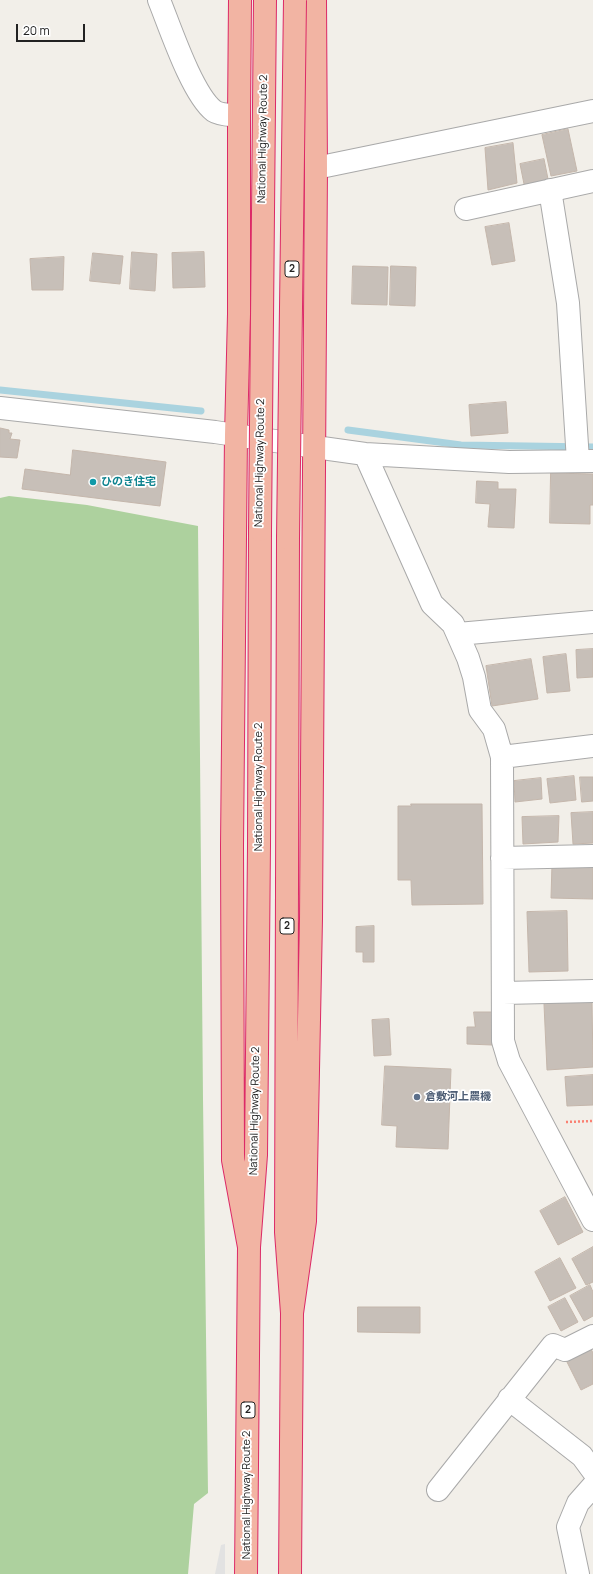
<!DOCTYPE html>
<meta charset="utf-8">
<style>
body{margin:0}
#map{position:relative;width:593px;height:1574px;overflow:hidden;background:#f2efe9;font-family:Manrope,sans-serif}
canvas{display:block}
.scale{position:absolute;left:16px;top:24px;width:69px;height:18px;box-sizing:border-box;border:2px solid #222;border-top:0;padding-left:5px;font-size:12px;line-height:14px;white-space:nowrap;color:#222;-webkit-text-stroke:3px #fff;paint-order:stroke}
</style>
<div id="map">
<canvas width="593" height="1574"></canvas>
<div class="scale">20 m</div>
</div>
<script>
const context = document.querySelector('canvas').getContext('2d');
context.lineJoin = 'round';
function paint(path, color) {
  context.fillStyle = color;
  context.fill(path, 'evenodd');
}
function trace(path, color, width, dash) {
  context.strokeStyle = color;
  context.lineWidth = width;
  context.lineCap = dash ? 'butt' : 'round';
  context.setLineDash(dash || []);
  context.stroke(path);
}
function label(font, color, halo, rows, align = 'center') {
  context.font = font + ' Manrope,"Noto Sans JP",sans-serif';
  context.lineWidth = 3.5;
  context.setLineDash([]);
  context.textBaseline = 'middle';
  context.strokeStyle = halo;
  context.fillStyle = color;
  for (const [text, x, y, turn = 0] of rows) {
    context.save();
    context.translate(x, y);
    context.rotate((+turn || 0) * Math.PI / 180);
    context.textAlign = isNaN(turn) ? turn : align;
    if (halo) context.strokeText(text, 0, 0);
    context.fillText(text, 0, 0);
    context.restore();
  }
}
const forest = new Path2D(`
 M9,496L87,505L198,526L203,1099L208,1493L194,1504L188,1574H0V498Z`);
const parking = new Path2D(`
 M225,1544V1574H215L221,1545Z`);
const stream = new Path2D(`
 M0,390L201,411
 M348,430L461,445L593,447`);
const building = new Path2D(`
 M568,129L577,171L551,176L542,135Z
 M513,143L517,183L488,190L485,148Z
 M544,159L549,184L525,189L520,164Z
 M509,223L515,261L492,265L485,227Z
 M132,252L157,254L155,291L130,289Z
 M204,252L205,287L173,288L172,253Z
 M93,253L123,256L120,284L90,281Z
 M64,257L63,290H32L30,259Z
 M353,266L388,267L387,305L352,304Z
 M391,266L416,267L415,306L390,305Z
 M506,402L508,433L471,436L469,405Z
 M0,428L9,430V433H12L10,439L20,440L17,458L0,457Z
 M73,450L166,462L160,506L22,489L25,469L70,475Z
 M551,473L593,474V505H590V524L550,523Z
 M477,481L498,482V489H516L514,528L488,527L490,504L476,503Z
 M593,649V677L577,678L576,650Z
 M566,654L570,691L547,693L543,657Z
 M531,659L538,699L492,706L486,666Z
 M574,776L576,800L550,803L547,779Z
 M580,777H593V801L582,802Z
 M541,778L542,799L515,802L514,781Z
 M411,804H482L483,904L412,905L411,880H398V806H411Z
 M593,812V843L573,844L571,813Z
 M559,816L558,842L523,844L522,817Z
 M593,863V899L551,898L552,864Z
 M567,911L568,971L529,972L527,912Z
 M374,926V962H363V952H356V927Z
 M592,1001L593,1067L547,1070L544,1004Z
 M474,1012H492V1045L467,1044V1027H475Z
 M389,1019L391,1055L374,1056L372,1020Z
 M385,1066L451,1069L448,1149L396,1147L397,1126L382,1125Z
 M593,1075V1105L567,1106L565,1077Z
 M565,1197L583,1232L558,1245L540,1211Z
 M593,1247V1282L586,1285L572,1259Z
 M560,1258L576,1288L550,1301L535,1272Z
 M590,1285L593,1292V1316L584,1321L570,1296Z
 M565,1298L578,1322L561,1331L548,1307Z
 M358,1307H420V1333L358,1332Z
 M590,1347L593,1353V1384L581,1390L566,1360Z`);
const path = new Path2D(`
 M566,1122L593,1121`);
const minor = new Path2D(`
 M159,0C170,27 192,94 214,111C220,115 232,115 239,116
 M316,168L593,111
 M550,190L568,303L578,461
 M466,209L593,181
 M315,447L365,454L509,462L593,461
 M365,454L432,604L453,624L468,658L474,677L480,710L494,729L502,757L503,1041L509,1061L593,1220
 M458,634L593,622
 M502,757L593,746
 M502,858L593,856
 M503,993L593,991
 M509,1399L582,1456L593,1471
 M438,1490L553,1345L565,1350L593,1336
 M578,1574L568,1527L578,1503L593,1486`);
const tertiary = new Path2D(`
 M0,408L215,432L315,447`);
const trunk = new Path2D(`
 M240,0L239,116V314L236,435L232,845L233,1160L249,1247
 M288,538L286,1232L292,1313L290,1574
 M292,1313L305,1221L311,919L316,168L315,0
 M246,1574L249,1247L256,1155L259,846L260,530`);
const trunkBridge = new Path2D(`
 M260,530L265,0
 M288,538L295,0`);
const markers = [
 [93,482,4,"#0f9aa8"],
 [417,1097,4,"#5c6f8a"]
];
const shields = [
 [292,269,14],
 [287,926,14],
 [248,1410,14]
];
const shieldNames = [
 ["2",292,269],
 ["2",287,926],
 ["2",248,1410]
];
const streetNames = [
 ["National Highway Route 2",263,139,-89],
 ["National Highway Route 2",260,463,-89],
 ["National Highway Route 2",259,787,-90],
 ["National Highway Route 2",255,1111,-89],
 ["National Highway Route 2",247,1495,-90]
];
const cultureNames = [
 ["ひのき住宅",101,482]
];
const serviceNames = [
 ["倉敷河上農機",425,1097]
];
paint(forest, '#add19e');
paint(parking, '#e2e2e2');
trace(stream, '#aad3df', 7);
paint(building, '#c7bfb8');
trace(building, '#c4b6ab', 1);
trace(minor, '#a9a9a9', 24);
trace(tertiary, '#a9a9a9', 24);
trace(trunk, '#dc2a67', 24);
trace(path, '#fa8072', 2.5, [2, 2]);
trace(minor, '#fff', 22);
trace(tertiary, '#fff', 22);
trace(trunk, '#f2b4a3', 22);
trace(trunkBridge, '#dc2a67', 24, []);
trace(trunkBridge, '#f2b4a3', 22);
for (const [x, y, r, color] of markers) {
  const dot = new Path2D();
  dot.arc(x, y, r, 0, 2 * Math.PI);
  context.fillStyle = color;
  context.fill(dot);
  trace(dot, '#fff', 1.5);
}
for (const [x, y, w] of shields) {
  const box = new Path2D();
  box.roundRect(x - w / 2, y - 8, w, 16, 3);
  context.fillStyle = '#fff';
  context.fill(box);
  trace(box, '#222', 1);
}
label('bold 10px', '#222', null, shieldNames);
label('11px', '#222', '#fff', streetNames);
label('bold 11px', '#0d838f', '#fff', cultureNames, 'left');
label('bold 11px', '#4e5e75', '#fff', serviceNames, 'left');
</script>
